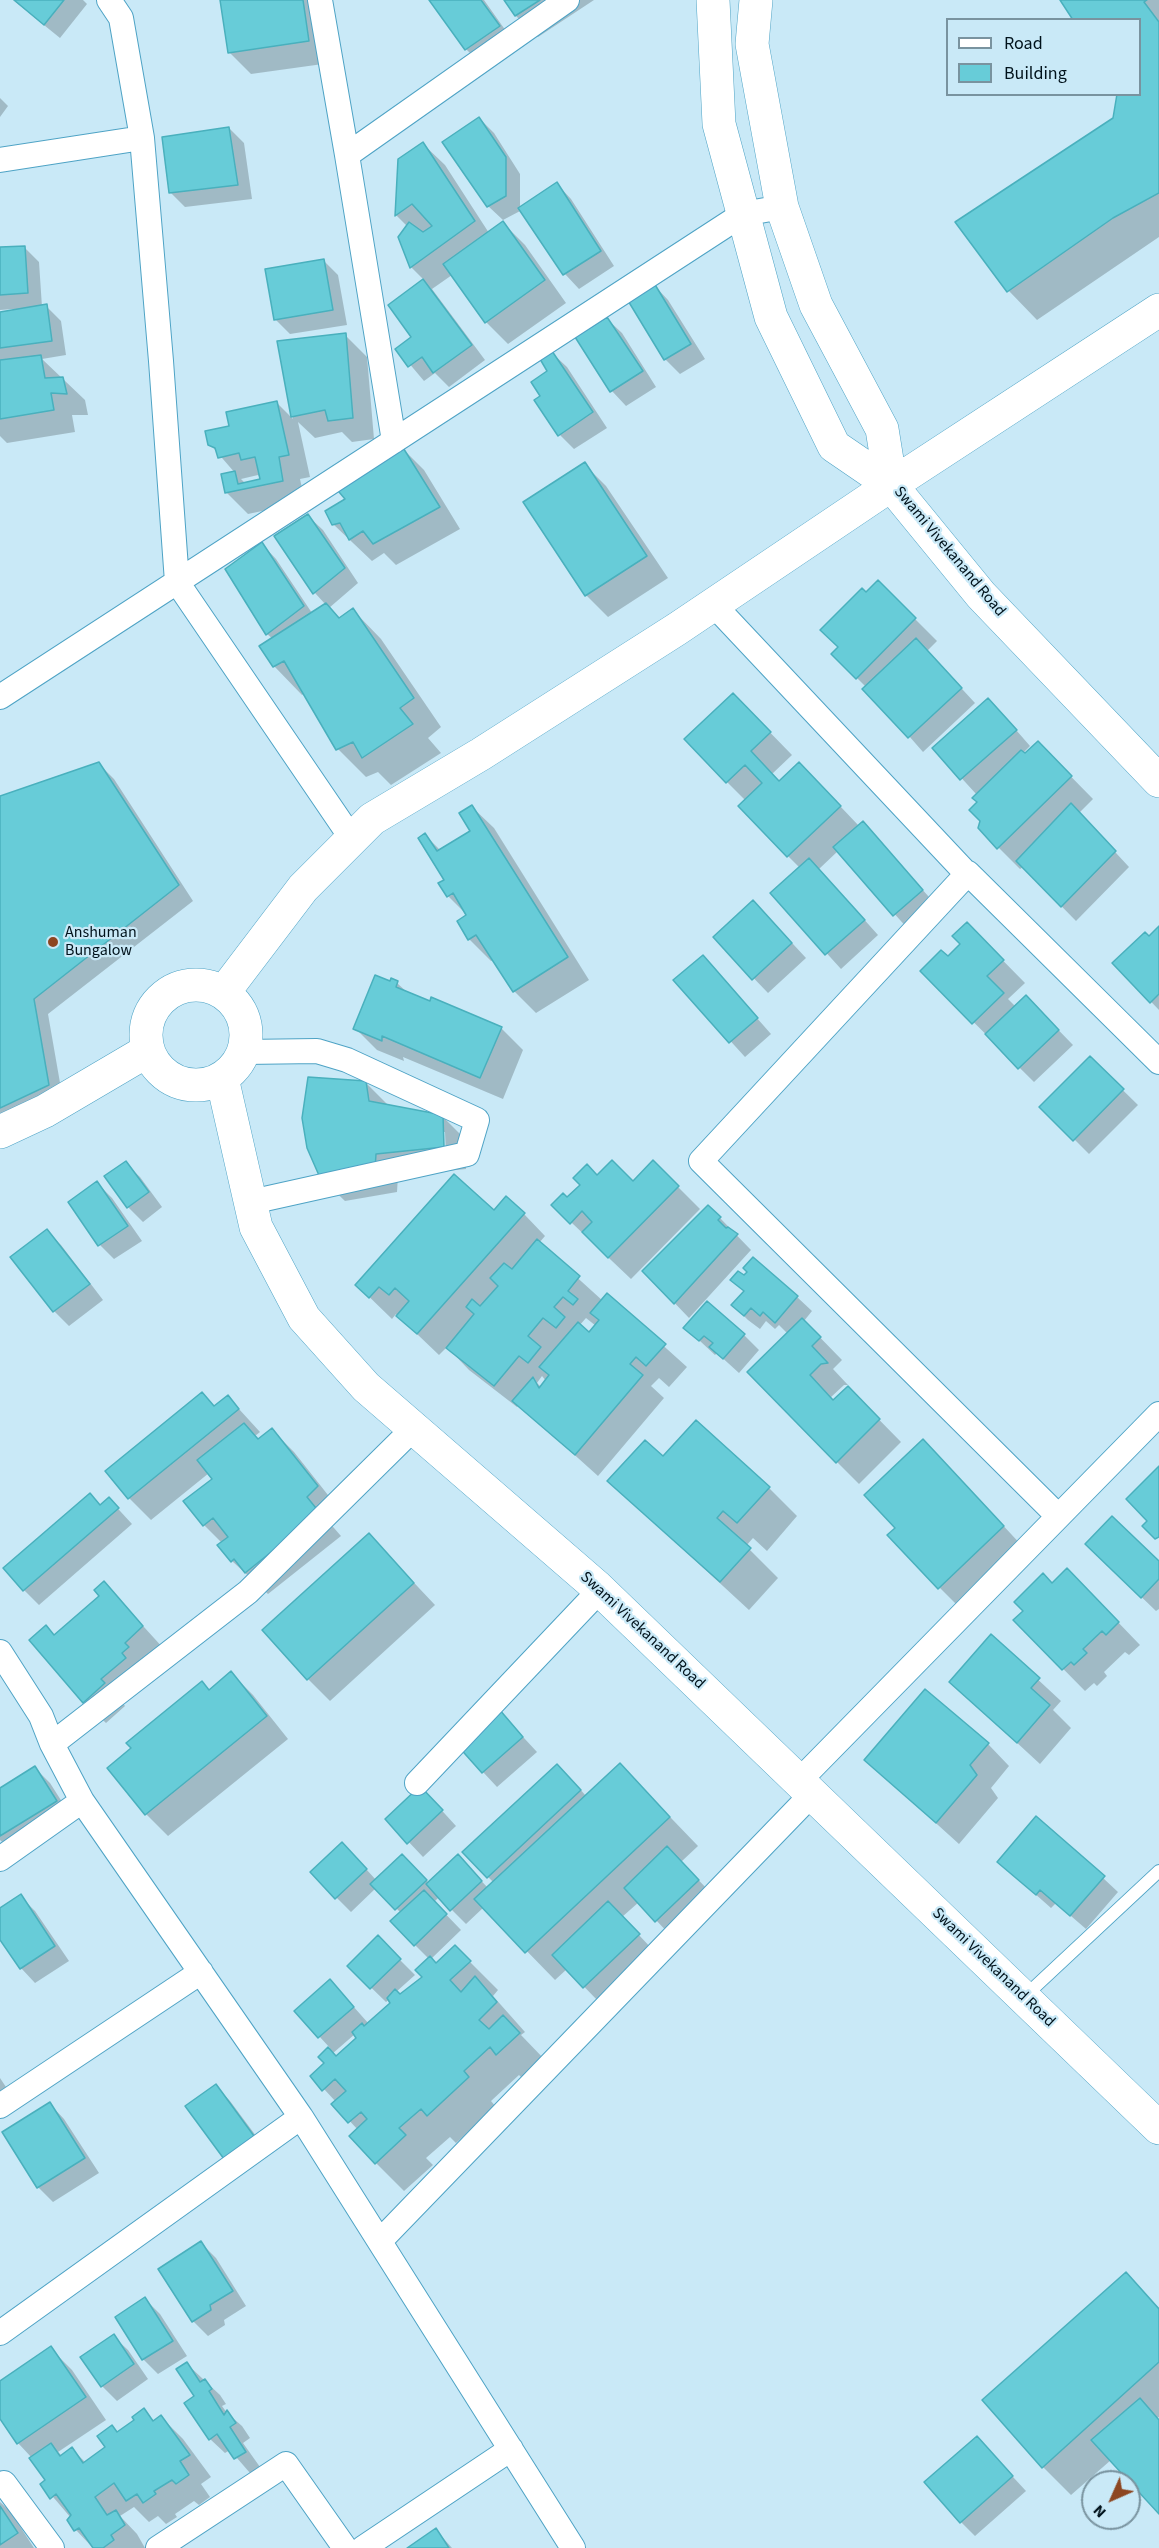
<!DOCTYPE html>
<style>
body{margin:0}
#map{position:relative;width:1159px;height:2548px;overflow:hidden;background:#c9e9f7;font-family:"Source Sans 3",sans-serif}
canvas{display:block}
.legend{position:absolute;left:946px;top:18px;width:195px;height:78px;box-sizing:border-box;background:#c9e9f7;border:2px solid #79939f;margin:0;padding:8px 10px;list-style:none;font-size:18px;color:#00121b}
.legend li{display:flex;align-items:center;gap:12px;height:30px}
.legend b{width:30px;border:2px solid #79939f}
.north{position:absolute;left:1081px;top:2470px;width:60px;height:60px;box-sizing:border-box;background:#c9e9f7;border:2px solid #79939f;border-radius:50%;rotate:225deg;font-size:16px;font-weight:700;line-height:24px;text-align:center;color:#00121b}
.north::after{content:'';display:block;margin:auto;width:21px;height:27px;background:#8d4621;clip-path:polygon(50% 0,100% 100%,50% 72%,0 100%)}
</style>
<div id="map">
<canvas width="1159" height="2548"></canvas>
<ul class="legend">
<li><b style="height:8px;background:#fff"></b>Road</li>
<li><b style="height:16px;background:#67ccd8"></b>Building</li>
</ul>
<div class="north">N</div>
</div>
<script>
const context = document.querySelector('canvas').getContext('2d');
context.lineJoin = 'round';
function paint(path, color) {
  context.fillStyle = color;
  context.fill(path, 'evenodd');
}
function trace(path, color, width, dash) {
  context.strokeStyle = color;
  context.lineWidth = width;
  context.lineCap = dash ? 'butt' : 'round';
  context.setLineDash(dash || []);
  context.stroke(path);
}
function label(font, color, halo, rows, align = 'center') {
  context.font = font + ' "Source Sans 3",sans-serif';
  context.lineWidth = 4.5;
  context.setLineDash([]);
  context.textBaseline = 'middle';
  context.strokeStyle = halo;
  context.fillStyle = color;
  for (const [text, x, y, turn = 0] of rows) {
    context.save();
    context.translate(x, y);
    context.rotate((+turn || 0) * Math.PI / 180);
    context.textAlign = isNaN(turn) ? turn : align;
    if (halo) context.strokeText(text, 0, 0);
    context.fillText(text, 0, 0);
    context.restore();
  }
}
const shadow = new Path2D(`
 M13,0H83L87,4L60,38Z
 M222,0H321L330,63L251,74L229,52Z
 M431,0H484L513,41L481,64L466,49Z
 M506,0H594L538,37L516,16Z
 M1062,0H1159V237L1037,320L1009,291L957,222L1114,119L1140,94V20Z
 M0,98L8,106L0,117Z
 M479,118L494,133L520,174V208L557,184L571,199L614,266L579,289L565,274L522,210L503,220L488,206Z
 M229,128L244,143L252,199L185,207L170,192Z
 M423,144L445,165L489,233L503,223L525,245L566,303L508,344L486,322L452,275L432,289L485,360L449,387L435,373L424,381L397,349L414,337L390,305L424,280L411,267L408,227L396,215L400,160Z
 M24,247L39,262L42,307L46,306L61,321L66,355L42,359L85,400L88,415H72L75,432L7,443L0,436V313L14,311L13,309L0,310V249Z
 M323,260L338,275L347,325L290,334L275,319Z
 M654,285L668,300L705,359L680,374L665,359Z
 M607,319L622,333L656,387L626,406L612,391Z
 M345,335L367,357L374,439L352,442L342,432L315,438L298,422L310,477L300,479L305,502L248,514L226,492L235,473L210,444L231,427L277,403L293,419L279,342ZM258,475L263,480L246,484L241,479Z
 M552,353L567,367L607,428L574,449L560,435L542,396Z
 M402,448L424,470L460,529L396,565L384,553L372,561L333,524L347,500Z
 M584,464L606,486L668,578L608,617L586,595L525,503Z
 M308,516L323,530L358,583L329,608L340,619L353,610L381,639L441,727L428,738L441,753L391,785L378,772L366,777L338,749L305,693L302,695L274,666L273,639L267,634L262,544L276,559L312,613L326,605L315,593L276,537Z
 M878,582L937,641L927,651L975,703L923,752L866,687L833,654L840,647L866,594Z
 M1003,715L1030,746L1023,753L1025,755L1038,743L1093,799L1079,813L1129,867L1076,921L1023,867L1020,869L979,828L982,820L977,795L934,748Z
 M755,717L792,755L772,774L779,782L821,786L859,826L877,838L936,905L909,930L838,851L819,869L878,935L841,969L772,893L800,868L788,856L746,801L727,782Z
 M99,764L114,779L193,901L48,1014L63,1100L0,1129V797Z
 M472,807L494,828L589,980L536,1013L514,991L494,960L491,961L469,939L468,916L448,896L446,880L425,835L441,851L472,831Z
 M768,917L806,958L768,993L715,938Z
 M967,924L1025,983L1008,999L1016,1007L1041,1012L1073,1045L1034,1082L922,971L948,959L962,944Z
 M1159,928V1010L1114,963Z
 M703,957L771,1034L745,1057L675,980Z
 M391,983H397L409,994L501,1028L523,1050L503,1099L403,1057L404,1061L377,1050L355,1028Z
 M1090,1058L1138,1105L1089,1154L1042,1107Z
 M366,1083L388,1105L442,1116L464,1138L466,1169L398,1176L397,1192L345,1201L322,1179ZM442,1132H445L446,1154L443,1155Z
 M653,1162L700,1209L631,1279L553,1205L567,1200L597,1177L633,1183Z
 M125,1163L140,1177L162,1207L143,1222L128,1207Z
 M97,1183L112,1198L142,1241L114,1259L100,1245Z
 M494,1212L524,1214L545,1236L539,1243L603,1301L607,1295L687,1367L669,1387L659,1378L651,1386L664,1398L598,1476L519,1405L517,1407L469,1370L447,1347L439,1355L396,1314L392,1319L357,1285ZM586,1318L596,1326L589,1334L579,1326ZM542,1376L546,1381L541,1387L537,1383Z
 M720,1218L751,1250L689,1318L644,1271Z
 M47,1231L61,1245L103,1300L69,1326L54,1311L12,1257Z
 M732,1280L797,1297L812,1311L804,1321L842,1360L833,1369L848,1385H844L830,1398L834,1402L848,1388L901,1442L859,1484L837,1462L788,1334L779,1325L775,1329L766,1321L760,1329L748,1320L733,1305L745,1292Z
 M686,1328L744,1335L759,1350L739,1373L717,1353L715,1355Z
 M228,1397L260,1432L255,1436L259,1440L272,1430L294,1452L339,1509L327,1520L341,1536L268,1594L232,1561L223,1544L204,1525L214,1479L209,1473L151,1520L129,1498L107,1471L215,1407Z
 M663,1458L769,1488L797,1516L767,1551L753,1538L746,1546L778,1578L749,1610L609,1481Z
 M945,1463L1025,1549L961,1609L939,1587Z
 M109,1499L132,1524L39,1605L24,1590Z
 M369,1535L435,1605L330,1701L308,1679Z
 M1102,1559L1159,1563V1609L1156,1611Z
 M104,1583L164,1649L122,1702L125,1706L106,1723L84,1702L55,1637L101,1597Z
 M1053,1585L1089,1592L1140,1645L1129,1655L1125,1652L1104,1672L1107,1676L1097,1686L1094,1683L1085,1691L1015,1620Z
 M991,1636L1061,1701L1053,1710L1071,1728L1040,1764L951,1682Z
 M231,1673L253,1695L288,1739L168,1836L146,1814Z
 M499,1711L537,1752L497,1787L483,1772Z
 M988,1744L1009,1766L991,1788L998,1798L959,1844L866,1760Z
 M620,1765L698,1846L681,1862L713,1895L671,1936L639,1902L622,1917L653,1950L599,2002L567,1969L555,1980L484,1907L466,1924L439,1897L434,1902L461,1930L431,1959L437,1964L455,1947L498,1990L493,1996L525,2032L521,2035L547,2062L526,2082L519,2075L491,2101L496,2107L456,2143L450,2137L426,2158L433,2165L404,2191L376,2163L358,2130L334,2104L336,2102L312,2076L326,2063L320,2057L330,2048L296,2011L344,1996L369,2024L392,2004L390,1999L386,2002L349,1966L378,1938L415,1975L396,1992L400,1996L424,1977L429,1959L392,1922L401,1913L376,1888L351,1912L336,1897L357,1859L376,1880L402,1856L429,1883L472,1871L488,1888L494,1883L464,1852L579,1788L586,1796ZM355,2034L359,2038L336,2058L332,2054Z
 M35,1768L50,1783L71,1816L13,1852L0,1840V1790Z
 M435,1803L456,1826L423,1857L387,1819Z
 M999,1862L1103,1878L1118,1892L1086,1929L1056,1903L1051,1908Z
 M20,1896L35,1911L69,1961L35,1983L21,1968L0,1937V1910Z
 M0,2078L6,2087L0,2092Z
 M216,2086L230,2101L268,2152L239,2173Z
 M50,2104L64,2119L99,2173L53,2202L38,2187Z
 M201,2243L216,2258L246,2306L224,2320L225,2325L208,2336L193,2321Z
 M1126,2274L1159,2308V2417L1157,2418L1159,2420V2511L1111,2460L1071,2495L1043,2467Z
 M145,2299L160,2314L187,2356L158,2374L143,2359L117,2317Z
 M113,2336L128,2350L148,2379L117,2401L102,2386Z
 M50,2348L72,2370L106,2420L58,2452L62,2456L72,2449L86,2463L107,2447L118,2433L136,2420L144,2410L155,2422L161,2417L183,2439L211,2477L201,2484L210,2497L199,2505L194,2501L175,2514L177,2517L166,2524L158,2516L149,2522L134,2507L120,2516L137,2534L145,2548H93L76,2530L69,2521L71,2518L42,2484L47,2480L32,2458L18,2443L0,2417V2383Z
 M187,2364L220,2395L226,2404L222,2406L227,2413L242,2426L250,2438L243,2443L260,2467L250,2473L230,2450L225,2453L210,2439Z
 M977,2438L1026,2491L975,2536L961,2522Z
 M0,2502L10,2511L34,2548H0Z
 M436,2530L452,2548H409Z`);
const building = new Path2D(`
 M14,0H64L44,25Z
 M220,0H303L309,41L228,53Z
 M429,0H481L500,26L465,50Z
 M504,0H540L515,16Z
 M1060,0H1147L1144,2L1159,22V193L1113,218L1007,292L955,222L1113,118L1117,94H1140V20H1073Z
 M479,117L506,157V196L487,207L442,142Z
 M229,127L238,185L169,193L162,137Z
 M423,142L475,221L410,268L398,237L409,222L423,232L432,226L412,204L395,216L398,159Z
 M557,182L601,251L563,275L518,208Z
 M503,221L545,280L485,323L443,264Z
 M25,246L28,293L0,295V247Z
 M324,259L333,310L274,320L265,269Z
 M423,279L472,345L433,373L422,357L408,367L395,349L411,337L388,305Z
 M654,283L691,344L664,360L627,299Z
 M47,304L52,341L0,348V312Z
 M607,317L643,371L610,392L575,337Z
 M346,333L353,418L328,421L325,410L291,417L277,341Z
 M552,351L593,412L558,436L534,400L540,396L531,382L547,371L540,359Z
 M41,355L45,378L63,377L67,394L51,393L54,410L0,419V360Z
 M277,401L289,455L279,457L283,481L225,493L221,474L235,471L238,484L260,479L255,457L241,460L239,453L218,458L215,448L208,445L205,431L229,426L226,412Z
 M402,446L440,507L373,544L363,531L349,540L340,523L332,525L325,511L345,499L333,485Z
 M585,462L647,556L585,596L523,502Z
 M308,514L345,568L313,594L274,536Z
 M262,542L304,606L266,635L225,569Z
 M878,580L916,618L856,679L831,654L838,647L820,630L862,588L866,592Z
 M326,603L339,618L353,608L414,698L400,708L413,724L362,758L353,742L336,750L284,661L273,667L259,646Z
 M916,638L962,688L908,738L862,689Z
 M733,693L771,732L751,751L779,781L799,762L841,806L787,857L738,806L762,783L745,765L726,783L684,739Z
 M988,698L1017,730L960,780L932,748Z
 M1038,741L1072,776L997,849L978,828L980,821L969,810L977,802L972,798L1021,750L1025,753Z
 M99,762L179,885L34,999L49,1085L0,1108V796Z
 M1071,803L1116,851L1061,907L1016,861Z
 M472,805L568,957L513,992L476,935L468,940L457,921L466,915L453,893L447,897L438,883L444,880L418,838L425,833L437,851L470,831L459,813Z
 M863,821L923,890L893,916L833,847Z
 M809,858L865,920L825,955L770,893Z
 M753,900L792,943L752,980L713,937Z
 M967,922L1004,960L987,976L1004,993L972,1024L920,971L941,950L948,956L960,944L952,936Z
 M1159,926V994L1150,1003L1112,963L1145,932L1149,936Z
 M703,955L758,1018L729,1043L673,980Z
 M375,975L390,981L391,978L398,981L396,987L430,1001L431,997L502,1027L480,1078L382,1036V1041L353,1029Z
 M1026,995L1059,1030L1018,1069L985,1034Z
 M1090,1056L1124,1089L1073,1141L1039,1107Z
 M308,1077L366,1081L369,1101L443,1115L444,1147L376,1154L375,1170L321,1180L307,1148L302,1118Z
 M612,1160L633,1181L653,1160L679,1186L608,1258L582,1232L592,1222L582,1211L570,1224L551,1205L563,1193L567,1197L580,1185L573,1178L587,1164L597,1175Z
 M126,1161L149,1192L127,1208L104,1176Z
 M454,1174L494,1210L506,1196L525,1213L417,1334L396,1316L409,1301L395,1288L389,1295L379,1287L369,1298L355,1285Z
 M97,1181L128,1226L98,1246L68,1202Z
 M708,1205L721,1217L718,1220L726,1228L728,1227L738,1234L674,1304L642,1271Z
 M47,1229L90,1284L53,1312L10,1257Z
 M537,1239L580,1276L568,1291L578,1299L573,1305L563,1297L554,1307L565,1317L556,1328L543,1318L528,1336L541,1347L528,1363L519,1356L494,1386L446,1348L474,1314L466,1307L472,1299L480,1306L498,1286L490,1278L504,1263L512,1269Z
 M753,1257L798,1296L775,1323L763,1312L760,1316L751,1308L744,1316L731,1305L744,1291L730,1280L738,1271L744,1275L747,1272L743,1268Z
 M607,1293L666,1344L646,1366L636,1357L630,1364L643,1375L575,1455L512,1401L533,1377L539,1388L549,1375L539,1367L578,1322L589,1332L599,1320L590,1313Z
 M707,1301L745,1334L723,1359L709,1347L713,1343L704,1336L699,1341L683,1328Z
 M802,1318L821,1337L812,1346L828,1363L821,1364L810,1375L833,1400L848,1386L880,1419L836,1463L747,1372Z
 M202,1392L214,1406L228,1395L239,1409L128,1499L105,1471Z
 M696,1420L770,1487L737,1523L723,1511L717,1518L751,1548L720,1582L607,1481L645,1440L663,1456Z
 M244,1423L258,1439L272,1428L318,1486L307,1497L320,1513L245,1573L234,1559L231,1562L217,1545L228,1537L213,1518L203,1526L183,1501L212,1479L197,1460Z
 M923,1439L1004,1526L938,1589L887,1535L895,1528L864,1495Z
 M1159,1466V1537L1155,1539L1142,1526L1147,1521L1126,1499Z
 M90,1493L100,1505L109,1497L119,1508L23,1591L3,1568Z
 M1112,1516L1159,1561V1579L1141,1598L1085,1544Z
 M369,1533L414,1583L307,1680L262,1630Z
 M1067,1568L1119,1622L1106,1635L1102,1631L1083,1649L1087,1653L1074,1665L1071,1662L1062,1670L1013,1620L1023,1611L1014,1602L1043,1573L1052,1583Z
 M104,1581L143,1626L125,1643L129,1647L122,1653L126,1658L101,1679L105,1683L83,1703L29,1640L46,1625L54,1635L99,1596L94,1590Z
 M991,1634L1040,1678L1031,1688L1050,1705L1017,1743L949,1682Z
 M231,1671L267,1716L145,1815L107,1768L131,1748L126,1743L202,1681L209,1690Z
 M925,1689L989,1743L970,1765L977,1775L936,1823L864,1760Z
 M499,1709L523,1737L482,1773L457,1745Z
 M620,1763L670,1817L525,1953L474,1899Z
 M557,1764L581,1790L487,1878L462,1852Z
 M35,1766L57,1801L0,1836V1788Z
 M420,1786L443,1810L407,1844L385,1819Z
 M1036,1816L1105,1876L1070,1916L1040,1890L1036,1895L997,1862Z
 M342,1842L367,1869L335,1899L310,1872Z
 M667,1846L699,1880L655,1922L624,1888Z
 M402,1854L427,1880L395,1910L370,1884Z
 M458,1854L482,1881L450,1911L426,1884Z
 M424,1890L447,1914L414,1946L390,1921Z
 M21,1894L55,1946L20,1969L0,1940V1908Z
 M608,1901L640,1934L583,1988L552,1955Z
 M378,1935L401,1959L370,1989L347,1966Z
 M455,1945L471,1961L450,1980L461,1992L475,1976L497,2002L479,2020L489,2029L503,2015L520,2033L496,2055L490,2047L464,2071L469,2077L427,2116L421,2109L399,2128L406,2135L375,2164L349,2136L367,2119L361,2112L348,2123L331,2104L346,2091L335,2079L322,2091L310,2076L324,2063L318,2057L328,2047L336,2056L356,2038L352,2032L362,2023L364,2026L390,2003L387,1998L395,1989L400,1994L422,1977L415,1970L430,1956L436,1963Z
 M330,1979L354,2007L318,2038L294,2011Z
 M216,2084L254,2136L224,2159L185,2106Z
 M50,2102L85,2158L37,2188L2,2132Z
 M201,2241L233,2291L210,2305L211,2310L192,2322L158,2269Z
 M1126,2272L1159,2309V2362L1042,2468L982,2400Z
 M145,2297L173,2341L142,2360L115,2317Z
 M114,2334L134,2364L101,2387L80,2357Z
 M51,2346L86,2397L17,2444L0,2419V2381Z
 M187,2362L200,2382L205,2379L212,2389L209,2391L224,2415L227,2410L236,2423L230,2427L246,2452L234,2459L217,2434L209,2440L184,2403L194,2396L176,2369Z
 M1140,2398L1159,2420V2514L1091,2440Z
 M144,2408L153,2421L161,2415L190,2455L180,2461L189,2475L176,2484L172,2480L154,2491L156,2494L143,2503L137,2494L126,2501L114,2483L95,2497L107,2515L116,2510L125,2525L111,2535L114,2540L103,2548H93L79,2528L74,2531L67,2520L71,2515L56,2494L50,2499L40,2484L45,2480L29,2458L51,2443L60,2456L72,2447L83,2463L105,2447L97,2436L112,2425L117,2432L134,2420L132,2417Z
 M977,2436L1013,2476L960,2523L924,2482Z
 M0,2506L18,2533L0,2545Z
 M436,2528L449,2548H407Z`);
const lane = new Path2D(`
 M1024,1997L1159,1871`);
const street = new Path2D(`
 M109,0L121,18L142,138
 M320,0L347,155
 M0,160L142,138L161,361L177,582L352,839
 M394,441L347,155L567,0
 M713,604L967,874
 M0,697L743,214L782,207
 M244,1052L317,1051L347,1060L477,1120L467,1154L251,1202
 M1058,1516L701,1161L968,873L1159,1062
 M0,1652L41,1716L52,1744L82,1801L301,2117L573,2548
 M52,1744L248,1592L414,1428
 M799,1781L1159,1414
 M417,1783L600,1590
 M0,1859L82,1801
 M0,2106L201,1972
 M381,2240L812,1794
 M0,2333L301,2117
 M4,2483L52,2548
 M158,2548L286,2464L345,2548
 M363,2548L511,2449`);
const secondary = new Path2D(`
 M713,0L719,124L771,317L834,446L891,485
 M756,0L752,44L782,207L816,305L882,429L891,485L981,595L1159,781
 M146 1035a50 50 0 1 1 100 0a50 50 0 1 1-100 0Z
 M224,992L303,888L372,819L481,754L677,629L891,485L1159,310
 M222,1078L256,1227L304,1318L366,1387L596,1586L1159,2128
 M0,1132L45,1111L147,1051`);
const markers = [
 [53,942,6,"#8d4621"]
];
const streetNames = [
 ["Swami Vivekanand Road",949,552,50],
 ["Swami Vivekanand Road",642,1631,43],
 ["Swami Vivekanand Road",993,1968,44]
];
const poiNames = [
 ["Anshuman",65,933],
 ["Bungalow",65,951]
];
paint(shadow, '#0003');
paint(building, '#67ccd8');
trace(building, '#49b0bd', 1.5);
trace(lane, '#4ea3c5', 14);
trace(street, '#4ea3c5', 26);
trace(secondary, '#4ea3c5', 34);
trace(lane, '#fff', 12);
trace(street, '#fff', 24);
trace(secondary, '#fff', 33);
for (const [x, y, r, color] of markers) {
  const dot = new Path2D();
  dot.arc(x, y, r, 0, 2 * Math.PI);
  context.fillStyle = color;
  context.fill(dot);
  trace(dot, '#c9e9f7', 2);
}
label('16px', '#00121b', '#c9e9f7', streetNames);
label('16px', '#00121b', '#c9e9f7', poiNames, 'left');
</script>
